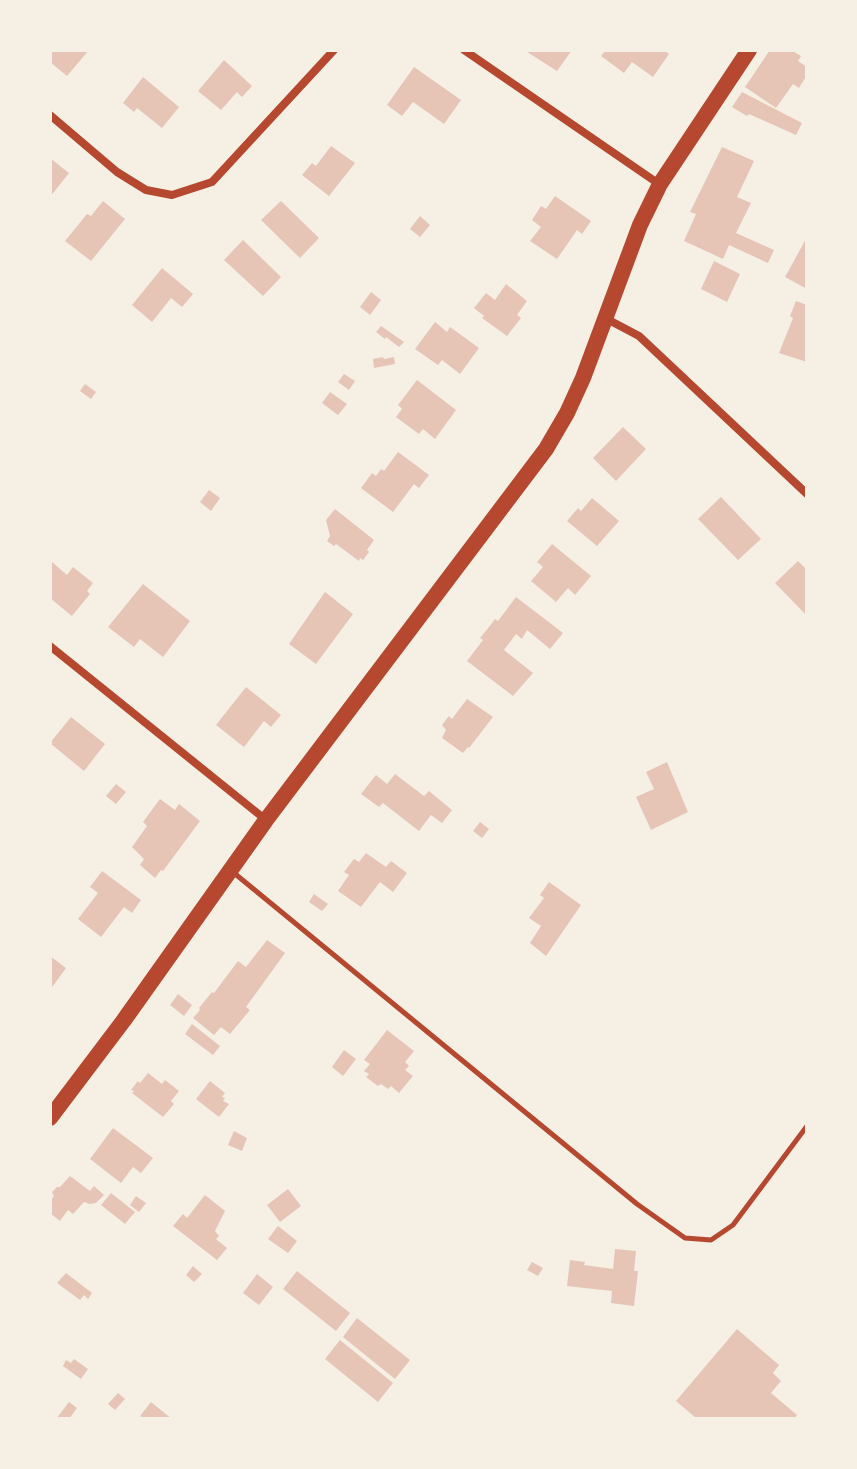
<!DOCTYPE html>
<style>
body{margin:0}
#map{position:relative;width:857px;height:1469px;overflow:hidden;background:#f6efe4;font-family:Signika,sans-serif}
canvas{display:block}
.frame{position:absolute;inset:0;border:52px solid #f6efe4;pointer-events:none}
</style>
<div id="map">
<canvas width="857" height="1469"></canvas>
<div class="frame"></div>
</div>
<script>
const context = document.querySelector('canvas').getContext('2d');
context.lineJoin = 'round';
function paint(path, color) {
  context.fillStyle = color;
  context.fill(path, 'evenodd');
}
function trace(path, color, width, dash) {
  context.strokeStyle = color;
  context.lineWidth = width;
  context.lineCap = dash ? 'butt' : 'round';
  context.setLineDash(dash || []);
  context.stroke(path);
}
const building = new Path2D(`
 M50,50H89L67,76L50,62Z
 M524,50H572L557,71Z
 M606,50H664L669,54L653,77L632,62L624,73L601,56Z
 M770,50H791L801,56L798,61L807,67V75L799,88L793,84L776,108L745,87Z
 M224,60L252,86L242,97L237,92L221,110L198,91Z
 M414,67L461,100L444,124L413,102L402,116L387,105Z
 M143,77L179,107L162,128L137,108L134,112L123,103Z
 M742,92L802,123L796,135L749,114L747,116L732,107Z
 M331,146L355,163L329,196L302,175L312,163L316,166Z
 M722,147L754,161L737,197L751,203L736,233L774,250L768,263L729,245L723,259L684,241L696,214L690,212Z
 M50,158L69,173L50,197Z
 M555,196L591,221L582,234L577,230L557,259L530,241L541,227L532,220L541,206L546,209Z
 M103,201L125,219L91,261L65,241L87,214L91,216Z
 M281,201L319,238L300,258L261,220Z
 M420,216L430,225L420,237L410,229Z
 M807,237V289L785,277Z
 M243,240L281,277L263,296L224,260Z
 M714,261L740,274L727,302L701,289Z
 M162,268L193,294L182,307L171,298L152,322L132,305Z
 M506,284L527,301L517,315L521,318L507,336L482,318L484,316L474,308L486,293L495,300Z
 M371,292L381,300L370,315L360,307Z
 M796,301L807,305V362L779,353L793,318L790,316Z
 M435,322L447,332L450,327L479,348L460,374L442,360L438,365L415,349Z
 M381,326L404,342L399,347L386,337L385,339L376,332Z
 M383,357L384,359L394,357L395,364L374,368L373,359Z
 M344,374L355,381L349,390L338,382Z
 M417,380L456,410L435,439L423,429L419,434L396,417L402,409L398,405Z
 M85,384L96,392L91,399L80,391Z
 M330,392L347,404L338,415L322,403Z
 M623,427L646,449L616,481L593,458Z
 M398,452L429,475L419,488L414,484L393,512L361,488L372,473L376,476L381,469L384,471Z
 M209,490L220,498L211,511L200,502Z
 M721,497L761,539L738,560L698,519Z
 M592,498L619,521L597,546L567,521L578,508L581,511Z
 M335,509L374,540L367,550L369,552L363,560L360,558L359,561L336,544L334,546L327,541L330,536L326,520Z
 M552,544L591,576L575,595L568,588L556,602L531,581L543,567L537,562Z
 M798,561L807,570V616L775,583Z
 M52,562L67,575L73,567L93,583L87,591L90,594L72,616L50,598V564Z
 M143,584L190,621L163,657L140,639L134,647L108,627Z
 M325,592L353,614L316,664L289,644Z
 M516,597L563,633L550,649L527,630L522,639L516,634L504,650L533,673L513,696L467,661L483,640L480,638L489,627L495,619L498,621Z
 M246,687L281,715L271,727L264,721L244,747L216,725Z
 M467,699L493,717L469,748L468,747L463,753L442,738L446,730L442,725L449,716L452,719Z
 M71,717L105,744L84,771L50,743Z
 M667,762L688,812L651,830L636,797L654,789L646,772Z
 M395,774L424,796L429,791L452,810L442,823L431,815L419,831L383,803L379,807L361,794L376,775L387,784Z
 M116,784L126,792L116,804L106,796Z
 M160,799L175,810L179,804L200,821L163,871L161,870L155,878L140,865L144,859L132,847L147,826L143,822Z
 M480,822L489,829L482,838L473,831Z
 M366,853L386,867L391,861L407,873L393,892L380,882L361,907L338,891L349,875L344,872L354,859L359,862Z
 M102,871L141,900L132,913L124,907L101,937L78,919L98,893L90,887Z
 M549,882L581,905L546,956L530,943L541,926L529,918L544,898L540,895Z
 M314,894L328,904L322,911L309,902Z
 M267,940L285,953L246,1007L250,1010L230,1034L221,1027L214,1035L193,1018L200,1010L199,1008L212,992L214,993L238,961L246,967Z
 M50,956L66,968L50,990Z
 M178,994L192,1005L184,1016L170,1005Z
 M192,1024L220,1046L213,1055L185,1034Z
 M387,1030L414,1051L405,1062L409,1066L405,1070L413,1076L399,1093L391,1086L388,1089L381,1084L378,1086L366,1077L369,1074L364,1071L370,1064L364,1060Z
 M344,1050L356,1059L343,1076L332,1067Z
 M148,1073L162,1084L165,1080L179,1091L171,1101L174,1104L163,1117L132,1093L134,1091L131,1090L138,1081L140,1083Z
 M210,1081L225,1093L222,1097L225,1098L223,1101L229,1104L219,1117L196,1099Z
 M113,1128L153,1158L141,1173L133,1167L121,1183L90,1159Z
 M234,1131L247,1138L242,1151L228,1145Z
 M70,1176L90,1191L94,1186L104,1195L96,1203L90,1204L84,1202L73,1214L68,1210L60,1221L50,1213V1201L54,1196L52,1192L57,1187H60Z
 M288,1189L301,1206L280,1222L267,1205Z
 M111,1193L135,1212L125,1224L101,1205Z
 M205,1195L225,1211L215,1231L219,1236L216,1239L227,1248L217,1260L173,1226L183,1214L187,1218Z
 M136,1196L146,1203L139,1212L130,1205Z
 M278,1226L297,1241L288,1253L268,1239Z
 M615,1249L636,1251L634,1271H638L634,1306L611,1303L612,1291L567,1286L570,1260L585,1262L584,1265L613,1269Z
 M532,1262L543,1268L538,1276L527,1270Z
 M193,1266L202,1274L194,1282L186,1275Z
 M297,1271L350,1313L336,1331L283,1289Z
 M66,1273L92,1293L88,1299L84,1295L80,1300L57,1283Z
 M257,1274L273,1287L259,1305L243,1293Z
 M357,1318L410,1360L395,1379L343,1337Z
 M737,1329L779,1365L773,1373L781,1381L771,1393L797,1415L794,1419H697L676,1401Z
 M340,1340L393,1383L378,1402L325,1359Z
 M74,1359L88,1369L81,1379L63,1366L66,1360L71,1363Z
 M118,1393L125,1399L115,1410L108,1404Z
 M69,1402L77,1408L69,1419H56Z
 M151,1402L172,1419H145L140,1416Z`);
const service = new Path2D(`
 M234,873L637,1204L685,1238L711,1240L733,1225L807,1126`);
const minor = new Path2D(`
 M464,50L659,184
 M50,115L117,172L146,190L172,195L212,182L334,50
 M605,318L639,336L807,494
 M50,646L266,820`);
const secondary = new Path2D(`
 M50,1118L124,1020L266,820L546,449L567,413L583,378L640,225L660,184L749,50`);
paint(building, '#e6c5b7');
trace(service, '#b5482f', 5);
trace(minor, '#b5482f', 8);
trace(secondary, '#b5482f', 16);
</script>
